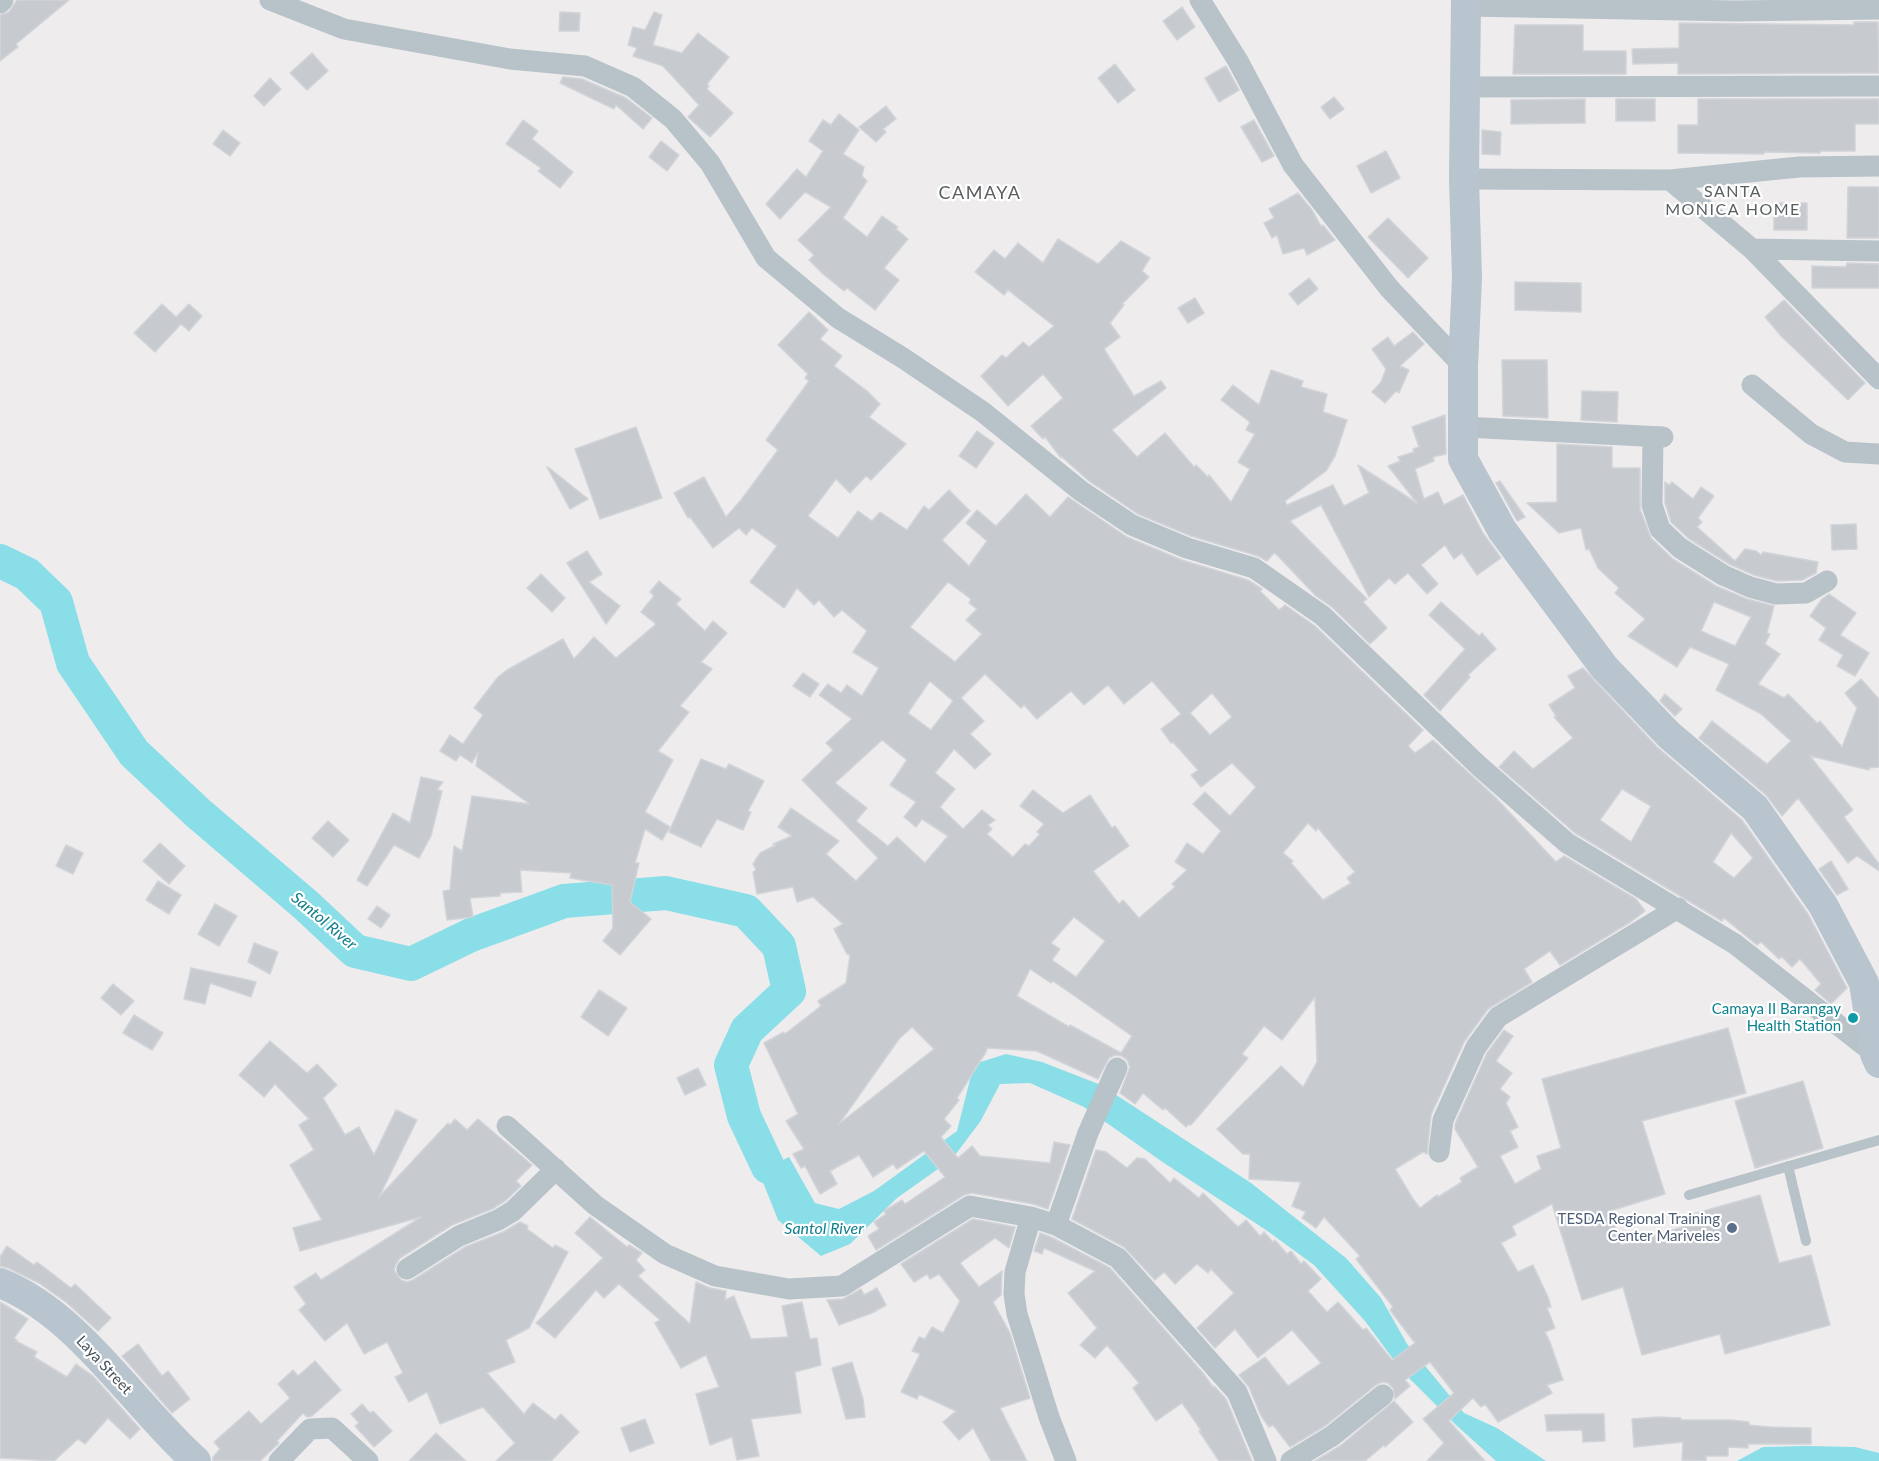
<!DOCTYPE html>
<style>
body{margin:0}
canvas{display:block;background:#efeced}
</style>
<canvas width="1879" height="1461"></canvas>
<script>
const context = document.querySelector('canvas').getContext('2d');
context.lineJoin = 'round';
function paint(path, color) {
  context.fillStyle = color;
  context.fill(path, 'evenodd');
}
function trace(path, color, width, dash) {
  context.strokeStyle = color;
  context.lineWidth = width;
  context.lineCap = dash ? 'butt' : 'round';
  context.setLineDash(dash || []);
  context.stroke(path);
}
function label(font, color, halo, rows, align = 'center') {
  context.font = font + ' Lato,sans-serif';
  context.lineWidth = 4.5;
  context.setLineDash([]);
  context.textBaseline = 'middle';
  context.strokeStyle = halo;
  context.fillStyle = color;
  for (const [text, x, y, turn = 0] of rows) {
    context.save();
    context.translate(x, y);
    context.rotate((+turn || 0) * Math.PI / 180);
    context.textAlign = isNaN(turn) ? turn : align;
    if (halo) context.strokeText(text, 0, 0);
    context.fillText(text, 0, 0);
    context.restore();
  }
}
const water = new Path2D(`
 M1006,1054L1042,1062L1101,1085L1251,1183L1346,1258L1381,1298L1407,1344L1464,1413L1497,1428L1546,1461H1496L1456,1425L1402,1371L1365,1321L1314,1265L1266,1230L1164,1163L1084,1107L1030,1083L1000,1084L980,1122L952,1159L897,1198L850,1244L821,1256L778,1220L759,1172L789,1157L815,1203L839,1209L874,1191L957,1131L974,1064Z
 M1806,1446L1855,1447L1879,1453V1461H1737L1763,1447Z`);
const river = new Path2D(`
 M0,561L27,574L56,602L73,663L134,753L198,813L307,906L355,951L411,964L471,935L564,901L666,893L746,911L779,946L789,991L747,1030L731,1065L744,1116L768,1167`);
const building = new Path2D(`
 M17,0H69L16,44L18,47L0,61V15L9,12Z
 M1182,7L1195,27L1177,40L1163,21Z
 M560,12L580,13L579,31H559Z
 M654,12L662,15L653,45L682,53L698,33L729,57L707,84L709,86L707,89L733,113L710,137L688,117L699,105L663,66L633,56L637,48L628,45L633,27L645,30Z
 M1854,22H1878L1879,73L1678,74V63L1633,64L1632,49L1679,48V23L1854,25Z
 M1515,25H1583V51H1626V74H1513Z
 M312,53L328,71L307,90L290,73Z
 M1115,64L1135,90L1118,103L1098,78Z
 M1226,66L1239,90L1219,102L1205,78Z
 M563,77L582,79L626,98L652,118L643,129L616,105L614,109L560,83Z
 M270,78L281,89L264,106L254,96Z
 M1334,97L1344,109L1330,119L1321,107Z
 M1585,99V123L1511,124V100Z
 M1616,99H1655V121H1616Z
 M1698,99H1879V124H1855V151H1820V153L1764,152V154L1678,153V125H1698Z
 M886,106L896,119L883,129L886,132L876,142L859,127Z
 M839,114L859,130L843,154L864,167L862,176L867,181L843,218L867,237L882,216L898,227L896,229L908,239L884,268L899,280L875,310L847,288L844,291L823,274L809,260L814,255L798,240L831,207L805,192L780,219L766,204L797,169L806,177L823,151L809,141L823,120L831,125Z
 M523,120L538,131L532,139L573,172L560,188L538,171L541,168L506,144Z
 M1254,120L1274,156L1262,162L1241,127Z
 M223,130L240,143L230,156L213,144Z
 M1482,130L1501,132L1500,155L1482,154Z
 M661,141L679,155L667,171L649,157Z
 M1386,151L1400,178L1371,193L1357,166Z
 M1848,187H1879V238H1847Z
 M1298,193L1312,210L1321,226L1323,225L1335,240L1307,255L1304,248L1283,254L1277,235L1272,238L1264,223L1274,218L1269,209Z
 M1774,203H1807V230H1774Z
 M1388,218L1428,258L1408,278L1368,237Z
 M1058,239L1098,264L1121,241L1150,258L1142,271L1149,277L1122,304L1124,305L1110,323L1120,337L1104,349L1134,396L1161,381L1166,388L1112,430L1137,457L1165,433L1194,467L1196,465L1208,477L1209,475L1231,502L1250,469L1238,462L1255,434L1246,430L1250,422L1221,400L1233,385L1259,405L1271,370L1303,381L1301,387L1327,394L1323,412L1347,420L1335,456L1326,471L1285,501L1287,505L1333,485L1344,506L1369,493L1358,465L1417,503L1388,466L1400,461L1398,457L1414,452L1413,449L1419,447L1412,427L1445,415L1446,454L1433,457L1434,461L1415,469L1424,499L1438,492L1444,505L1463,495L1483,533L1501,558L1477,575L1462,553L1454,559L1445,545L1421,565L1438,584L1427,594L1408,573L1395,584L1389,578L1369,597L1321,505L1290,521L1367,599L1363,602L1387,628L1370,644L1332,607L1316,596L1277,555L1274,553L1267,561L1258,556L1191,536L1138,514L1089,481L1062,457L1061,458L1045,437L1043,439L1031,426L1063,398L1043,374L1008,406L981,376L1002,355L1006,358L1023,342L1029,347L1054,326L1008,290L1004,295L975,272L994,250L1005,259L1018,243L1043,263Z
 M1847,263L1879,264V288H1812V266L1846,267Z
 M1309,278L1318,289L1298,305L1289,294Z
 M1515,282L1581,283V312L1515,310Z
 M1195,298L1204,313L1188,323L1178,308Z
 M1784,300L1865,383L1848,400L1781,336L1765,317Z
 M162,304L176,317L189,304L202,316L189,331L181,324L155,352L134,333Z
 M809,312L828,330L820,339L842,356L834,366L867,391L880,404L869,417L906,444L871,480L866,476L850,493L836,479L808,516L838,538L858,511L872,521L880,512L907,530L924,506L929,510L949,490L970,511L942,540L969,566L987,541L966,523L977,510L996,526L1026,494L1050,517L1068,497L1127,537L1182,560L1248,580L1262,589L1260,591L1279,610L1285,605L1315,626L1423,730L1408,746L1415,753L1433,740L1496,798L1556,862L1564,856L1636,899L1645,911L1632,921L1560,965L1550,951L1524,969L1532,982L1488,1009L1464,1042L1431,1115L1427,1154L1423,1152L1395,1169L1413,1199L1420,1208L1437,1195L1438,1197L1462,1182L1460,1178L1478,1167L1455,1129V1124L1487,1053L1504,1030L1513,1036L1496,1061L1512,1073L1500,1089L1510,1097L1506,1103L1518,1127L1510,1131L1518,1147L1500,1156L1515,1184L1541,1169L1537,1156L1561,1148L1542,1079L1728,1028L1746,1093L1642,1121L1665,1194L1610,1211L1621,1245L1683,1227L1679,1218L1760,1195L1779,1263L1811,1255L1830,1325L1725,1354L1720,1334L1642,1355L1623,1287L1582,1300L1552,1204L1512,1226L1516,1235L1501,1243L1518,1272L1533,1265L1548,1297L1551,1307L1547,1308L1555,1328L1545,1332L1550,1342L1563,1380L1547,1385L1552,1393L1498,1422L1485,1404L1481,1407L1473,1398L1449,1421L1485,1461H1427L1444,1443L1423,1419L1454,1393L1430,1362L1405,1380L1410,1386L1395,1399L1393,1388L1388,1383L1382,1382L1376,1385L1325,1426L1290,1447L1273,1425L1269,1427L1261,1416L1249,1387L1239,1375L1265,1357L1288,1386L1321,1363L1292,1330L1258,1358L1235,1329L1215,1348L1197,1328L1234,1293L1211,1269L1208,1273L1197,1264L1175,1284L1164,1272L1155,1280L1124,1247L1072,1219L1096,1150L1106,1152L1127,1168L1137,1158L1145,1159L1170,1183L1174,1178L1199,1198L1203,1193L1238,1227L1246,1220L1260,1236L1264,1232L1273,1242L1275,1240L1287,1254L1291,1251L1301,1264L1304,1261L1321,1279L1308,1291L1327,1312L1338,1302L1363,1330L1366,1328L1392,1360L1415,1343L1390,1310L1393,1307L1356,1259L1360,1256L1324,1217L1316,1228L1302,1218L1306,1212L1292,1206L1301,1182L1249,1179L1250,1154H1243L1217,1129L1281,1066L1303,1087L1317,1062L1315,997L1282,1040L1264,1026L1242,1054L1248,1058L1191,1125L1189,1124L1186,1127L1165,1108L1163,1110L1143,1093L1135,1104L1120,1093L1130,1067L1127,1060L1122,1056L1115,1055L1109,1058L1098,1079L1037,1051L987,1048L986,1052L957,1098L959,1100L944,1119L951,1126L941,1137L958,1158L972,1146L980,1156L1050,1163L1054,1142L1070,1145L1048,1209L1033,1204L972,1193L964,1195L876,1250L868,1236L879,1229L874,1222L886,1214L884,1211L902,1200L905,1204L945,1177L924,1151L897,1169L893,1164L873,1177L859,1155L830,1171L837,1184L820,1194L805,1166L801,1168L793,1154L804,1149L786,1121L798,1114L764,1043L784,1032L785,1034L821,1006L818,1001L846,983L850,955L847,954L834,929L843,924L813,897L797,902L793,887L757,894L753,872L756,870L753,864L760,853L776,845L773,844L792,836L778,827L791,808L839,841L826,854L856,881L878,858L802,780L833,750L826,743L852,719L819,695L828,684L841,693L847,685L862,696L879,668L853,652L867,631L842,610L834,617L819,600L814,605L797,588L784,608L750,582L777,546L752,528L746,535L739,528L713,548L690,517L688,518L674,493L704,477L726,517L741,500L778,450L766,440L809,381L805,378L808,374L778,345ZM948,582L971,599L969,603L977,609L966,620L982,634L955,662L910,627ZM985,674L1021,708L1024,705L1037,719L1071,691L1084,705L1108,685L1124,704L1152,681L1181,714L1161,729L1171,743L1173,742L1198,770L1191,775L1201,787L1232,763L1256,787L1230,816L1205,792L1193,804L1221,831L1203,854L1187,843L1175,862L1187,870L1172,884L1175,887L1139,918L1123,900L1119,904L1093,871L1129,846L1115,826L1112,828L1090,795L1063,813L1033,790L1020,806L1044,824L1037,832L1040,834L1029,846L1025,844L1013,857L987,834L992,829L988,825L995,820L982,810L963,829L940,807L955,789L935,773L954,749L975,769L991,754L970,734L984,721L961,698ZM929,682H931L953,701L931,730L908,713ZM1212,693L1232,717L1210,735L1190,713ZM882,740L907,760L890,785L916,802L904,817L916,827L922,819L948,836L925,863L897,837L888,846L856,821L867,808L835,783ZM1308,823L1316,831L1318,828L1355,872L1347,878L1351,883L1323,900L1291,863L1293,861L1283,853ZM1074,917L1105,941L1076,977L1052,960L1060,949L1051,943ZM1030,969L1051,983L1053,981L1132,1036L1121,1053L1070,1025L1069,1027L1017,996ZM912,1027L934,1049L839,1124L899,1039Z
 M1413,332L1424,344L1400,366L1409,370L1399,393L1396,391L1385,403L1372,392L1381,382L1386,369L1372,349L1388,337L1394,346Z
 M1502,360H1547L1548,418L1503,416Z
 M1582,391L1618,392L1617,422L1581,420Z
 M636,427L662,498L600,519L575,449Z
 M977,431L994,443L976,468L959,456Z
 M1557,444L1612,447V468H1640V509L1651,538L1673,559L1716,586L1747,599L1774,606L1767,633L1770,634L1765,644L1780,654L1758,684L1784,698L1788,694L1817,723L1820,721L1842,747L1857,708L1845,693L1861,679L1879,699V767L1869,768V770L1810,756L1853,810L1844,817L1879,864V871L1857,856L1848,863L1798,798L1782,816L1766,795L1699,738L1712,721L1767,764L1791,741L1761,714L1716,690L1729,664L1690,647L1677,667L1628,636L1645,619L1615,593L1619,588L1598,568L1589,549L1586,550L1581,528L1559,533L1527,503L1557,502ZM1714,602L1751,617L1735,646L1701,631Z
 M547,467H548L588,499L570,509Z
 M1500,481L1525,517L1517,521L1496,483Z
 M1665,482L1669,485L1672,482L1693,499L1701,487L1714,496L1698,518L1702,522L1697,527L1735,561L1745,549L1756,551L1761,555L1763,552L1818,562L1816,573L1802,580L1777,581L1754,575L1729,564L1688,538L1671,522L1665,503Z
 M1856,524L1857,549L1832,550L1831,525Z
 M587,551L602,574L589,582L620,606L606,624L567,563Z
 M541,574L565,598L552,612L527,588Z
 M659,581L681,599L676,604L705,631L713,621L727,633L701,662L712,669L680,706L689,712L658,751L673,760L645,812L670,827L662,840L645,829L635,863H639L630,902L651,919L620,955L603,941L613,928L612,885L570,878L571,873L520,870L522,892L500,893V896L470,898L473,917L447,920L443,891L450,890L454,846L462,851L472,796L530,804L476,766L478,752L472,763L460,755L456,761L440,751L450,735L463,744L483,715L474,708L498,677L507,670L563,639L574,659L594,637L616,658L656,624L641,612L654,596L650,592Z
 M1829,594L1856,613L1840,635L1869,653L1855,676L1837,666L1843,655L1819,640L1826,628L1810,616L1822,599Z
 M1441,602L1479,636L1482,633L1496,649L1468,675L1470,677L1440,711L1424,695L1465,649L1429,615Z
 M1583,668L1657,747L1742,820L1808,914L1847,988L1831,1004L1815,990L1821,984L1800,959L1792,967L1782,957L1779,959L1761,942L1757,945L1724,918L1722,921L1575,833L1499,767L1514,751L1533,769L1573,738L1554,717L1556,716L1549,705L1575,688L1568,676ZM1622,789L1651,806L1631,842L1600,820ZM1731,833L1753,858L1734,878L1713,862Z
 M803,673L819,684L810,697L793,686Z
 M1665,694L1682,709L1675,716L1660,701Z
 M701,759L726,769L729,764L764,781L748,811L751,812L743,830L717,819L701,847L669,832Z
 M421,777L443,782L437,790L442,791L431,836L419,858L394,845L367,886L357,880L393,813L410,823Z
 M328,821L349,840L333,857L312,838Z
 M160,843L185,866L169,884L143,861Z
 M66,845L83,853L73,874L56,866Z
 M1831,861L1848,889L1837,895L1819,869Z
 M158,881L181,895L169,914L146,900Z
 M215,904L237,916L219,946L198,934Z
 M377,906L390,915L381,928L368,919Z
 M254,943L278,952L270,974L248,962Z
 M191,968L244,979L256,982L251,997L210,983L205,1004L184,999Z
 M113,984L134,1001L121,1015L101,998Z
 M599,990L627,1008L608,1036L581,1017Z
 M134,1015L163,1033L152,1050L123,1033Z
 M270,1041L307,1073L317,1064L337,1085L323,1098L345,1135L359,1127L374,1155L396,1110L417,1120L379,1197L448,1123L450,1125L455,1119L467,1130L478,1119L532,1165L516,1181L521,1186L505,1201L492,1209L452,1225L400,1258L396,1264L394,1270L401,1280L407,1282L413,1280L465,1247L503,1232L520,1222L528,1226L527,1229L553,1248L555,1245L568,1252L529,1328L506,1340L515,1362L487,1373L524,1414L533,1403L555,1420L561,1414L579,1432L551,1461H496L515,1443L483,1407L440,1424L427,1392L409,1402L395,1377L403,1373L387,1342L364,1354L347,1323L325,1341L299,1310L306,1304L294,1287L316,1273L321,1280L421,1217L300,1251L293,1228L322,1220L290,1165L314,1150L299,1125L309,1119L275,1084L264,1097L239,1075Z
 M698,1068L706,1085L685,1095L677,1078Z
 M1803,1081L1823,1148L1755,1168L1735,1101Z
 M590,1217L627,1247L629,1245L642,1253L636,1260L645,1270L638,1276L690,1324L696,1282L710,1288L726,1291L725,1300L734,1296L751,1339L788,1337L782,1306L802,1302L810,1339L817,1338L821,1365L795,1372L801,1413L751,1419L759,1456L737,1460L732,1437L710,1445L696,1394L719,1387L706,1355L681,1368L655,1323L660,1320L619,1284L604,1298L596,1290L555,1338L536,1323L603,1258L575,1233Z
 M973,1219L1015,1227L1009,1248L995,1238L960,1263L979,1287L1002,1271L1001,1295L993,1302L1010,1333L1030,1398L1000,1408L1027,1461H991L973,1428L959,1440L943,1422L956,1411L919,1394L917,1399L901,1392L920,1354L912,1351L919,1337L925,1339L932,1327L943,1333L960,1301L939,1274L930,1279L927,1274L914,1282L901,1264Z
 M1040,1233L1051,1237L1110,1268L1203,1373L1213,1387L1214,1386L1226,1399L1252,1461H1219L1199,1431L1201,1430L1182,1403L1156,1421L1133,1388L1139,1383L1107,1345L1095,1358L1080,1345L1097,1328L1068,1293L1095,1271L1044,1248L1042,1254L1034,1251Z
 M7,1246L34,1265L37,1262L71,1288L75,1284L111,1318L98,1331L67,1303L39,1283L8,1268L0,1266V1257Z
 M877,1288L886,1305L872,1313L839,1325L827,1300L843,1299L861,1289L864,1295Z
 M0,1302L28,1319L14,1338L17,1340L16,1341L37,1352L34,1357L67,1377L76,1364L93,1376L140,1429L130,1439L108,1418L85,1444L78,1439L54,1461L0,1458Z
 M138,1344L162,1376L168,1371L190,1399L172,1413L122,1356Z
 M315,1361L341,1390L312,1416L307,1417L303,1413L277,1441L279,1443L260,1461H213V1457L220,1449L214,1442L249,1411L261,1424L290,1398L278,1384L293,1370L298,1376Z
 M852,1362L863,1399L865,1417L846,1419L832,1368Z
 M1394,1401L1413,1422L1385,1447L1384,1445L1365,1461H1315L1340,1446Z
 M362,1404L370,1413L373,1411L392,1431L374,1447L355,1426L359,1423L351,1414Z
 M1577,1414H1604L1605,1441L1583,1442L1582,1430L1547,1431L1545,1415Z
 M1657,1417L1681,1418V1420H1730L1749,1422V1425L1770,1427L1811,1428V1444H1748V1448L1728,1447V1456H1706V1461L1682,1460L1683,1442L1634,1447L1632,1419Z
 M645,1419L654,1443L630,1452L621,1428Z
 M436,1433L466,1461H409Z`);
const lane = new Path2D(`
 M1788,1166L1806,1241
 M1689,1195L1879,1140`);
const street = new Path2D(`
 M270,0L344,29L510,59L585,66L633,87L673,119L710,163L766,258L838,318L903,358L983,412L1081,491L1132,525L1187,548L1254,568L1323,616L1479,766L1567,843L1735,944L1875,1054
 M1200,0L1238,61L1293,165L1389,288L1463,366
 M0,3L3,0
 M1466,6L1735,11L1879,9
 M1465,87L1879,86
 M1464,179L1670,180L1752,249L1879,379
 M1670,180L1799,167L1879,166
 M1752,249L1879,251
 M1752,385L1811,434L1845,452L1879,454
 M1464,427L1663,437
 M1653,437L1652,505L1660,529L1680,548L1723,575L1750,587L1776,594L1806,593L1827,581
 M507,1126L595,1205L665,1254L715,1276L789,1289L842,1286L970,1206L1031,1217L1056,1225L1118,1258L1237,1392L1266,1461
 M1439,1152L1443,1120L1476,1047L1498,1017L1678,908
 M1031,1217L1015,1272L1014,1294L1017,1314L1049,1417L1066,1461
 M1056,1225L1088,1133L1117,1068
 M407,1269L459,1236L498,1220L513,1211L556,1169
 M279,1461L310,1429L332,1428L368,1461
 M1291,1461L1332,1436L1383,1395`);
const secondary = new Path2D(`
 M1466,0L1464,179L1467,278L1463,366V459L1502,530L1604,667L1669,735L1755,808L1823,905L1864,983L1875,1054L1879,1063
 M0,1283C79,1314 134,1406 196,1461`);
const markers = [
 [1853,1018,6,"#0f9aa8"],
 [1732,1228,6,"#5c6f8a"]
];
const cultureNames = [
 ["Camaya II Barangay",1841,1009],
 ["Health Station",1841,1026]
];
const serviceNames = [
 ["TESDA Regional Training",1720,1219],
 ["Center Mariveles",1720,1236]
];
const streetNames = [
 ["Laya Street",104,1365,47]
];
const neighbourhoodNames = [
 ["SANTA",1733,192],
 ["MONICA HOME",1733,210]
];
const waterNames = [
 ["Santol River",324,921,40],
 ["Santol River",824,1229]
];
const quarterNames = [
 ["CAMAYA",980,193]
];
paint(water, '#89dee8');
trace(river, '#89dee8', 34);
paint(building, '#c7cacf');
trace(building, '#d1d4d8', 1.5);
trace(lane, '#b8c3c9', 10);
trace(street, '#b8c3c9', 21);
trace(secondary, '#b8c5ce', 30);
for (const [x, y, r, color] of markers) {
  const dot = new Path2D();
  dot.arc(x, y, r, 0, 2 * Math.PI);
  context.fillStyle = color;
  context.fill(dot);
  trace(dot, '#fff', 2);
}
label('15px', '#0d838f', '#fff', cultureNames, 'right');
label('15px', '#4e5e75', '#fff', serviceNames, 'right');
label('15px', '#465259', '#fff', streetNames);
context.letterSpacing = '1.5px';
label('16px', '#595e61', '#fff', neighbourhoodNames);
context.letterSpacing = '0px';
label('italic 16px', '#117e8b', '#fff', waterNames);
context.letterSpacing = '1.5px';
label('18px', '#595e61', '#fff', quarterNames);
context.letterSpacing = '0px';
</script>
